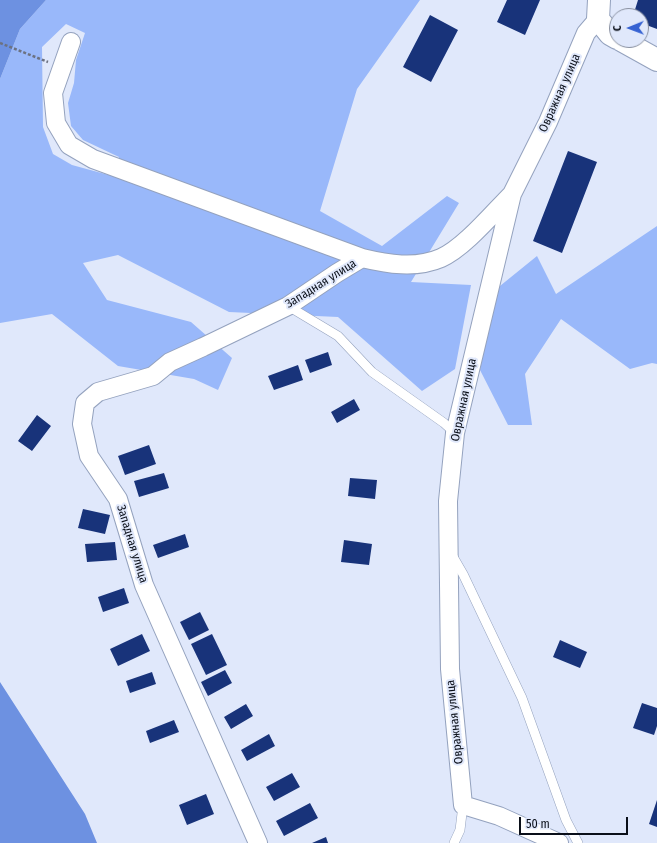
<!DOCTYPE html>
<meta charset="utf-8">
<style>
body{margin:0}
#map{position:relative;width:657px;height:843px;overflow:hidden;background:#e0e8fb;font-family:"Fira Sans Condensed",sans-serif}
canvas{display:block}
.north{position:absolute;left:609px;top:8px;width:40px;height:40px;box-sizing:border-box;background:#e0e8fb;border:1px solid #8a91a1;border-radius:50%;rotate:269deg;font-size:11px;font-weight:700;line-height:16px;text-align:center;color:#0a0f19}
.north::after{content:'';display:block;margin:auto;width:14px;height:18px;background:#3662d2;clip-path:polygon(50% 0,100% 100%,50% 72%,0 100%)}
.scale{position:absolute;left:519px;top:817px;width:109px;height:18px;box-sizing:border-box;border:2px solid #0a0f19;border-top:0;padding-left:5px;font-size:12px;line-height:14px;white-space:nowrap;color:#0a0f19;-webkit-text-stroke:3px #e0e8fb;paint-order:stroke}
</style>
<div id="map">
<canvas width="657" height="843"></canvas>
<div class="north">С</div>
<div class="scale">50 m</div>
</div>
<script>
const context = document.querySelector('canvas').getContext('2d');
context.lineJoin = 'round';
function paint(path, color) {
  context.fillStyle = color;
  context.fill(path, 'evenodd');
}
function trace(path, color, width, dash) {
  context.strokeStyle = color;
  context.lineWidth = width;
  context.lineCap = dash ? 'butt' : 'round';
  context.setLineDash(dash || []);
  context.stroke(path);
}
function label(font, color, halo, rows, align = 'center') {
  context.font = font + ' "Fira Sans Condensed",sans-serif';
  context.lineWidth = 4;
  context.setLineDash([]);
  context.textBaseline = 'middle';
  context.strokeStyle = halo;
  context.fillStyle = color;
  for (const [text, x, y, turn = 0] of rows) {
    context.save();
    context.translate(x, y);
    context.rotate((+turn || 0) * Math.PI / 180);
    context.textAlign = isNaN(turn) ? turn : align;
    if (halo) context.strokeText(text, 0, 0);
    context.fillText(text, 0, 0);
    context.restore();
  }
}
const forest = new Path2D(`
 M46,0H420L357,89L320,211L382,246L447,196L459,203L411,282L471,285L455,369L422,391L338,317L229,312L118,255L83,263L107,300L191,322L232,358L218,390L194,379L118,366L52,314L0,323V79L20,29ZM66,24L85,33L76,60L74,83L68,103L71,126L83,140L119,157L116,177L72,165L53,154L43,127L42,47Z
 M657,226V364L652,363L630,369L561,319L525,374L532,425H508L480,370L495,290L537,256L556,294Z`);
const water = new Path2D(`
 M0,0H46L20,29L0,79Z
 M0,682L85,814L97,843H0Z`);
const building = new Path2D(`
 M507,0H540L525,35L497,22Z
 M638,0H657V29L641,23V16H633Z
 M430,15L458,30L431,82L403,67Z
 M568,151L597,162L562,253L533,241Z
 M328,352L332,365L310,373L305,360Z
 M298,365L303,380L274,390L268,376Z
 M354,399L360,410L337,423L331,412Z
 M37,415L51,426L32,451L18,441Z
 M149,445L156,464L125,475L118,456Z
 M164,473L169,488L139,497L134,481Z
 M350,478L377,480L375,499L348,496Z
 M83,509L110,515L105,534L78,528Z
 M185,534L189,547L158,558L153,545Z
 M344,540L372,544L369,565L341,562Z
 M115,542L117,560L87,562L85,544Z
 M124,588L129,603L103,612L98,597Z
 M200,612L209,630L189,640L180,622Z
 M142,634L150,651L118,666L110,649Z
 M212,634L227,665L206,675L191,644Z
 M560,640L587,652L580,668L553,657Z
 M225,670L232,683L208,696L201,682Z
 M152,672L156,684L130,693L126,681Z
 M642,703L657,708V726L654,735L633,728Z
 M246,704L253,716L231,729L224,717Z
 M174,720L179,732L150,743L146,731Z
 M269,734L275,746L247,761L241,750Z
 M292,773L300,787L274,801L266,787Z
 M206,794L214,814L187,825L179,805Z
 M657,800V827L649,824Z
 M310,803L318,818L284,836L276,821Z
 M326,837L328,843H312Z`);
const path = new Path2D(`
 M0,43L48,62`);
const lane = new Path2D(`
 M288,306L338,336L372,372L444,423L455,433
 M452,555L463,574L522,698L566,820L578,843
 M454,843L460,830L463,805`);
const street = new Path2D(`
 M71,42L53,93L56,123L69,145L93,159L362,258C387,264 416,269 441,258C464,248 493,213 512,194
 M258,843L144,585L118,499L89,456L82,424L85,403L98,392L153,376L170,362L203,347L288,306L337,273L362,258
 M559,843L499,816L463,805L450,669L448,501L455,433L512,194L548,122L586,33L598,19`);
const secondary = new Path2D(`
 M599,0L598,19L610,34L617,38
 M621,40L657,60`);
const streetNames = [
 ["Овражная улица",560,93,-66],
 ["Западная улица",321,284,-32],
 ["Овражная улица",464,400,-78],
 ["Западная улица",132,544,73],
 ["Овражная улица",455,722,-96]
];
paint(forest, '#99b8fa');
paint(water, '#6d91e1');
paint(building, '#18337a');
trace(lane, '#94a2be', 10);
trace(street, '#94a2be', 20);
trace(secondary, '#94a2be', 24);
trace(path, '#6c7281', 2.5, [3, 2]);
trace(lane, '#fff', 9);
trace(street, '#fff', 18);
trace(secondary, '#fff', 22);
label('12px', '#0a0f19', '#e0e8fb', streetNames);
</script>
